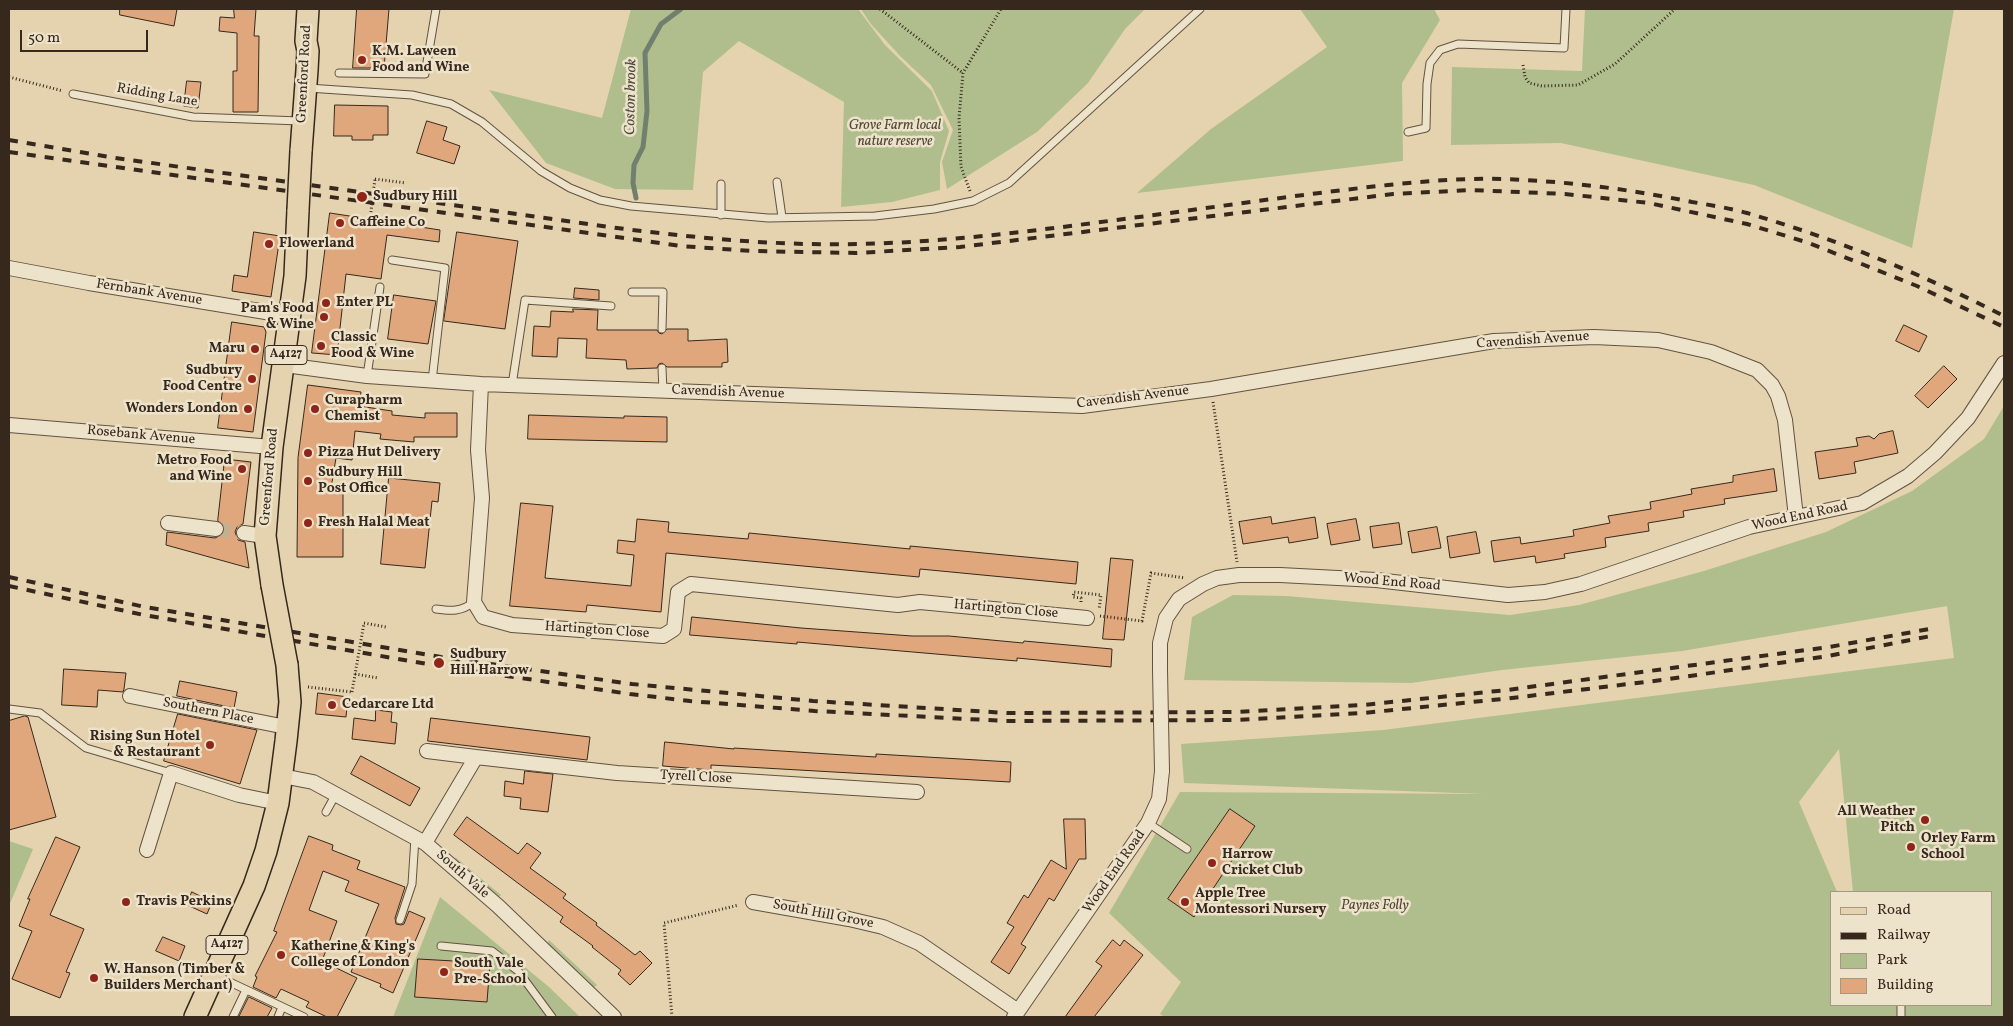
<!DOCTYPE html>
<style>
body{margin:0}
#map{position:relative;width:2013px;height:1026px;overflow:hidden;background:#e4d3ae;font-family:Vollkorn,serif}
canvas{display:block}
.frame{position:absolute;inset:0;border:10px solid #37281d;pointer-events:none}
.legend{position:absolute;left:1830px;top:891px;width:162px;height:115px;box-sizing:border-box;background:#ede2ca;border:1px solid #a49885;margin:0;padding:6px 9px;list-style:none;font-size:15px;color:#37281d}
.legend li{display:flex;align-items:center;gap:10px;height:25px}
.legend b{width:25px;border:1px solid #a49885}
.scale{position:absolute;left:20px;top:30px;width:128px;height:22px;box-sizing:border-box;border:2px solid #37281d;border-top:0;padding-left:6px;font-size:15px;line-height:18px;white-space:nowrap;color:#37281d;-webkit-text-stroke:4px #ede2ca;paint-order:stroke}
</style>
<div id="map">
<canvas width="2013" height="1026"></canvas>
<div class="frame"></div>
<ul class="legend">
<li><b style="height:6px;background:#e4d3ae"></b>Road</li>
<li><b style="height:6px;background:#37281d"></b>Railway</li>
<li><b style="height:14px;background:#b0be8e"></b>Park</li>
<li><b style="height:14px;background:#e0a77d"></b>Building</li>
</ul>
<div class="scale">50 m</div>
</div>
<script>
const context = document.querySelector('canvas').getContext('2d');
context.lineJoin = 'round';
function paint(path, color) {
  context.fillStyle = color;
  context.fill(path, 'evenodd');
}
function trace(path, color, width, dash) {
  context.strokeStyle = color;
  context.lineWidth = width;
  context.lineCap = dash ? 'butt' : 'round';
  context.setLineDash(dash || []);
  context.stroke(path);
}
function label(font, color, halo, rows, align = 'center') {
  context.font = font + ' Vollkorn,serif';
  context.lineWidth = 5;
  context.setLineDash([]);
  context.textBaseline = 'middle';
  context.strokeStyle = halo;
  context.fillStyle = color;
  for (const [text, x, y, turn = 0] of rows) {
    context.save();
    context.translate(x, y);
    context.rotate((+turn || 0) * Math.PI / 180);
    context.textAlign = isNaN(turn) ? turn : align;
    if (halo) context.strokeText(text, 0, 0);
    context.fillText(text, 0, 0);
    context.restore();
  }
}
const green = new Path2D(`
 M631,9H858L885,45L932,91L949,131L940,162V190L892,202L841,207L844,102L739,41L703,72L693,190L615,189L546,163L489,90L602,118Z
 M861,9H1145L1125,29L1088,83L1037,132L947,189L942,162L953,130L931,85L900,56L870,23Z
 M1300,9H1434L1440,20L1402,83L1403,161L1137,193L1211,129L1327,47Z
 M1585,9H1954L1912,248L1754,185L1561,143L1451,145L1452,67L1582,71Z
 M2004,406V1017H1164L1160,1014L1181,982L1109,913L1180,792L1485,794L1184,783L1181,744L1383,730L1954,658L1947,606L1682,651L1502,670L1411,683L1184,680L1192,617L1233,595L1286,596L1510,615L1579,605L1704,571L1826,532L1912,491L1984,439ZM1839,749L1853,892H1992V1005H1832V892H1837L1799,802Z
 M9,841L33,849L9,906Z
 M455,857L501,895L498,898L456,860Z
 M440,897L549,987L580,1017H393Z
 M549,940L597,985L593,988L547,944Z`);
const stream = new Path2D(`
 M636,198L633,183L634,165L643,147L647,111L645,53L661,24L681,9`);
const building = new Path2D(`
 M120,9H177L174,26L120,15Z
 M234,9H256L254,36H259L258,112H233V71H237V33L219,31L220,17L234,18Z
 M357,9H389L384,68H353Z
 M187,81L201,82L198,108L184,106Z
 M335,105L388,106V135H373V140H352V136H334Z
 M427,121L447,127L443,140L460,146L454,164L417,153Z
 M330,213L440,230L439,242L387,235L381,279L346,274L337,355L312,353Z
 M254,232L280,236L271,297L232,291L234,275L247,277Z
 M457,232L518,241L505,329L444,321Z
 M575,288L599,290V300L574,298Z
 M394,295L436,301L428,344L388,339Z
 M573,309L598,310L597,330H657L659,333L662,334L667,329H688V341L727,339L728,362L722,363V367H667L662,363L659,364L657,368L627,369L626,360L586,358L587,339L558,338L557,357L532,356L534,326L550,327L551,311L573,312Z
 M232,322L264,327L266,332L253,432L218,428Z
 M1904,325L1927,336L1919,352L1896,341Z
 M1944,366L1957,379L1928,408L1915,396Z
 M308,385L361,392L359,406L392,411V415L425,418V413H457V437H414V442L380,439L381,434L355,431L352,460L336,458L331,488H343V557H297L298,458Z
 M529,415L624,418V416L667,417V442L528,439Z
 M1893,431L1898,453L1854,462L1856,473L1819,479L1815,452L1858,446L1856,438L1869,436L1874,439L1879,434Z
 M225,459L251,462L243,524L237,527L235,532L238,540L245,542L249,568L166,545L167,532L215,538L223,534L224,526L218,521Z
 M1774,469L1777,491L1724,499L1725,504L1683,511L1684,517L1648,523L1649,531L1605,538L1606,547L1564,554L1565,558L1536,563L1535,556L1494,562L1491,541L1520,537L1521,544L1574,536L1573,530L1610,523L1608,516L1651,509L1650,502L1692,494L1691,489L1733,482V476Z
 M389,478L440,483L438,502L432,501L425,568L381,564Z
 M521,503L553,506L545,578L631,586L634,555L617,553L618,540L635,542L637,519L669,522L668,532L748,539L749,533L910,549V546L1078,562L1076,584L920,569L919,577L666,553L661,612L587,605L586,612L510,606Z
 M1271,517L1272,524L1315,517L1318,538L1289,543L1288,537L1243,544L1239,522Z
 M1356,519L1360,540L1331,545L1327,524Z
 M1399,523L1402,544L1373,548L1370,527Z
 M1437,527L1441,548L1412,553L1408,532Z
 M1476,532L1480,553L1450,558L1447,537Z
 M1111,558L1133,560L1124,640L1103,639Z
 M692,617L801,628L912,636H949L1023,643L1024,641L1112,649L1111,667L1017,658V661L797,642V644L690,635Z
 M64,669L126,673L124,689L123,692L98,690L97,707L62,705Z
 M180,681L237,692L234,708L177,696Z
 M318,693L348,697L346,717L316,714Z
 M376,710L392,712L391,722L397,723L395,744L352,739L354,718L375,721Z
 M178,714L257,730L240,784L164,761Z
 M25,716L28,717L56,817L9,830V721Z
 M431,718L590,737L587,760L428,741Z
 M665,742L734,749V748L876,757V754L1011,762L1010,782L711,765V770L663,766Z
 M361,756L420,788L410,806L351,774Z
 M525,771L553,774L548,812L520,809L521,798L504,796L505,781L523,784Z
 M1230,809L1255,826L1194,917L1168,899Z
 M467,817L518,854L527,843L541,853L530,868L566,894L563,898L597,923L596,925L617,941L635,955L640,951L652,963L630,985L618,974L621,970L592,947L593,946L560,922L563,917L454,835Z
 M1064,819H1085L1086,859H1079L1054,901L1049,898L1021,944L1026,947L1009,974L991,962L1014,927L1007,923L1024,895L1028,898L1051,860L1066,869Z
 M309,836L333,845L332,850L360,861L357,869L405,887L395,918L396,924L401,925L404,924L409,911L425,918L393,993L380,987L381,984L351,972L379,904L345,891L349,881L323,871L309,910L337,921L322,961L357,978L337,1017H327L306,1007L309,1002L281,989L276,998L253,987L257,977L255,976L277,932L274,931Z
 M56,837L80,847L50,915L84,929L66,972L70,973L60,998L12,979L32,931L19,926L30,899H28Z
 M192,892L212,902L207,914L187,905Z
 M163,937L185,946L179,961L156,951Z
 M1113,940L1120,946L1124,940L1143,955L1094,1017H1065L1102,966L1096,962Z
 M418,959L490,963L487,1002L415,997Z
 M249,997L272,1008L267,1017H239Z`);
const streetTunnel = new Path2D(`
 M216,529L244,533`);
const path = new Path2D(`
 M880,9L963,73
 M1523,65L1525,77L1529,83L1542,86L1578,85L1615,64L1675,9
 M9,77L63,91
 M375,179L406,183
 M970,191L961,167L959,118L963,73L1001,9
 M316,241L326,243
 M1213,402L1237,562
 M1081,602V598L1073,597L1074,592L1101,595L1099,610
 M1100,616L1142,621L1151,573L1185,578
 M364,623L386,627
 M355,674L378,678
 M308,687L352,692
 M672,1017L664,923L739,905`);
const lane = new Path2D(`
 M339,73L425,74L436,9
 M308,88L412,95L451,104L482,122L541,171L570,188L600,200L631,206L768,218L875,216L934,209L973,201L1009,183L1200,9
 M73,94L193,117L300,121
 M1408,132L1426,128L1427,84L1430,63L1440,50L1458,44L1564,48L1566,9
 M777,182L782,217
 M721,215V184
 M392,260L445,268L432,381
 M632,292H663L662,329
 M662,368L663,391
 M367,376L380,287
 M512,385L525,300L611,306
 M436,609C451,611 461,612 474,602
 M9,709L40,713L86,748L171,773
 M326,812L336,794
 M1148,823L1187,849
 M400,920L412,884L415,838
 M441,946L492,951L518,971L552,1017
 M217,976L304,1017
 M1901,1005V1017
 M233,1017L246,990
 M278,1017L282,1007`);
const street = new Path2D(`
 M9,268L89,283L290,316
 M285,365L367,376L481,384L1082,406L1211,389L1494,341L1594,337L1658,340L1711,352L1757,370L1772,385L1778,396L1785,420L1796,517
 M481,384L478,450L482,498L474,602L483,617L512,625L663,636L674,629L678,592L691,584L898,605L920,602L1087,618
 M9,425L272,447
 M168,523L216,529
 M244,533L265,536
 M1160,670V643L1166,618L1179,599L1203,584L1217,578L1239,575H1280L1376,580L1508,595L1545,592L1581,584L1749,527L1862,503L1908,476L1935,453L1968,418L2004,363
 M130,696L286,727
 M427,751L476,757
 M282,776L313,782L425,843L498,906L614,1017
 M425,843L476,757L617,773L917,792
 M147,850L171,773L239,795L278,803
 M753,902L849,919L883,927L919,943L1018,1011
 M1014,1017L1148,823L1159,799L1162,771`);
const primary = new Path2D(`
 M301,151L307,70L308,51L306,41L308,9
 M272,585L265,536L272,447L295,276L298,210
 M195,1017L254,886L266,851L278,803L286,741L290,702L287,665`);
const rail = new Path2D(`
 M9,140L109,157L617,228C697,238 778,246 858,244C960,242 1062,227 1162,214C1237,204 1312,193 1388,185C1426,181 1463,178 1501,179C1565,181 1629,189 1692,202C1710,205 1729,208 1747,213C1836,239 1922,274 2004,316
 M9,152L681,246L752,251L856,253L960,247L1393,194L1471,190L1565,194L1649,203L1747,224L1809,243L1917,286L2004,327
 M9,577L145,607L441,657L632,684L813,701L1007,713L1237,712L1363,705L1507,690L1829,647L1935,628
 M9,586L144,615L439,666L630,694L690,701L815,711L1006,721L1236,720L1363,713L1512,698L1662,680L1828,656L1936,635`);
const pathBridge = new Path2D(`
 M370,219L375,179
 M352,692L364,623`);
const streetBridge = new Path2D(`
 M1160,670L1162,771`);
const primaryBridge = new Path2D(`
 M298,210L301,151
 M272,585L287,665`);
const markers = [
 [362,60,5,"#8f2418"],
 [362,197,6,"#8f2418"],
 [340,223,5,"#8f2418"],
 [269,244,5,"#8f2418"],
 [326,303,5,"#8f2418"],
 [324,317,5,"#8f2418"],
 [321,346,5,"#8f2418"],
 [255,349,5,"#8f2418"],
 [252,379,5,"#8f2418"],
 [248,409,5,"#8f2418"],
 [315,409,5,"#8f2418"],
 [308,453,5,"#8f2418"],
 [242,469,5,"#8f2418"],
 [308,481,5,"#8f2418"],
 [308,523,5,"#8f2418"],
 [439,663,6,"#8f2418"],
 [332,705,5,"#8f2418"],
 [210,745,5,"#8f2418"],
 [1925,820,5,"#8f2418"],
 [1911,847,5,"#8f2418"],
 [1212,863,5,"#8f2418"],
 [126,902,5,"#8f2418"],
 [1185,902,5,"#8f2418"],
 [281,955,5,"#8f2418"],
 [444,972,5,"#8f2418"],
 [94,978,5,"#8f2418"]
];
const shields = [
 [286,355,42],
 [227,945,42]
];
const shieldNames = [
 ["A4127",286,355],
 ["A4127",227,945]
];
const poiNames = [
 ["K.M. Laween",372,52],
 ["Food and Wine",372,68],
 ["Sudbury Hill",373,197],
 ["Caffeine Co",350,223],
 ["Flowerland",279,244],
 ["Enter PL",336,303],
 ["Pam's Food",314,309,"right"],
 ["& Wine",314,325,"right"],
 ["Classic",331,338],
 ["Food & Wine",331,354],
 ["Maru",245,349,"right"],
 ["Sudbury",242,371,"right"],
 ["Food Centre",242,387,"right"],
 ["Curapharm",325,401],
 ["Chemist",325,417],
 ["Wonders London",238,409,"right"],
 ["Pizza Hut Delivery",318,453],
 ["Metro Food",232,461,"right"],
 ["and Wine",232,477,"right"],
 ["Sudbury Hill",318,473],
 ["Post Office",318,489],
 ["Fresh Halal Meat",318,523],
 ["Sudbury",450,655],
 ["Hill Harrow",450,671],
 ["Cedarcare Ltd",342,705],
 ["Rising Sun Hotel",200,737,"right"],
 ["& Restaurant",200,753,"right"],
 ["All Weather",1915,812,"right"],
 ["Pitch",1915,828,"right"],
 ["Orley Farm",1921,839],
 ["School",1921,855],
 ["Harrow",1222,855],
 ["Cricket Club",1222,871],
 ["Apple Tree",1195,894],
 ["Montessori Nursery",1195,910],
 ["Travis Perkins",136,902],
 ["Katherine & King's",291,947],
 ["College of London",291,963],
 ["South Vale",454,964],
 ["Pre-School",454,980],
 ["W. Hanson (Timber &",104,970],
 ["Builders Merchant)",104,986]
];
const streetNames = [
 ["Greenford Road",305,74,-87],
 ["Ridding Lane",157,96,10],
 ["Fernbank Avenue",149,293,9],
 ["Cavendish Avenue",1533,341,-4],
 ["Cavendish Avenue",728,393,2],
 ["Cavendish Avenue",1133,398,-7],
 ["Rosebank Avenue",141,436,5],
 ["Greenford Road",270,477,-85],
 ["Wood End Road",1800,517,-12],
 ["Wood End Road",1392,583,5],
 ["Hartington Close",1006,610,5],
 ["Hartington Close",597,631,4],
 ["Southern Place",208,712,11],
 ["Tyrell Close",696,778,3],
 ["Wood End Road",1115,872,-55],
 ["South Vale",462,875,41],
 ["South Hill Grove",823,915,11]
];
const parkNames = [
 ["Grove Farm local",895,126],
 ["nature reserve",895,142],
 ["Paynes Folly",1375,906]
];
const waterNames = [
 ["Coston brook",632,97,-89]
];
paint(green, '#b0be8e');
trace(stream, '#717f6f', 5);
paint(building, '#e0a77d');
trace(building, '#37281d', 1);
trace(streetTunnel, '#c1b191', 14, [14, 7]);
trace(lane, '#625341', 9);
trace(street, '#625341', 16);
trace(primary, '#37281d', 24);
trace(path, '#37281d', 3, [1, 2.5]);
trace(lane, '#ede2ca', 7);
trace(street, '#ede2ca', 14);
trace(primary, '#e4d3ae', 21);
trace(rail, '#37281d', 4, [9, 9]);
trace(streetBridge, '#625341', 16, []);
trace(primaryBridge, '#37281d', 24, []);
trace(pathBridge, '#37281d', 3, [1, 2.5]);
trace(streetBridge, '#ede2ca', 14);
trace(primaryBridge, '#e4d3ae', 21);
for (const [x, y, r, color] of markers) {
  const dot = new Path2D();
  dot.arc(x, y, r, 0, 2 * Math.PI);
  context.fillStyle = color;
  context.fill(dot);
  trace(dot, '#ede2ca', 2);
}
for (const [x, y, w] of shields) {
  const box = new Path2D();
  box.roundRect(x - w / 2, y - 9.5, w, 19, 4);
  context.fillStyle = '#ede2ca';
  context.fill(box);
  trace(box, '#37281d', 1);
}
label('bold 12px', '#37281d', null, shieldNames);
label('bold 14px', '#37281d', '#ede2ca', poiNames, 'left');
label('14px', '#37281d', '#ede2ca', streetNames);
label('italic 14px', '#4f4634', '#ede2ca', parkNames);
label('italic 15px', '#4f4c3f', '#ede2ca', waterNames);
</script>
